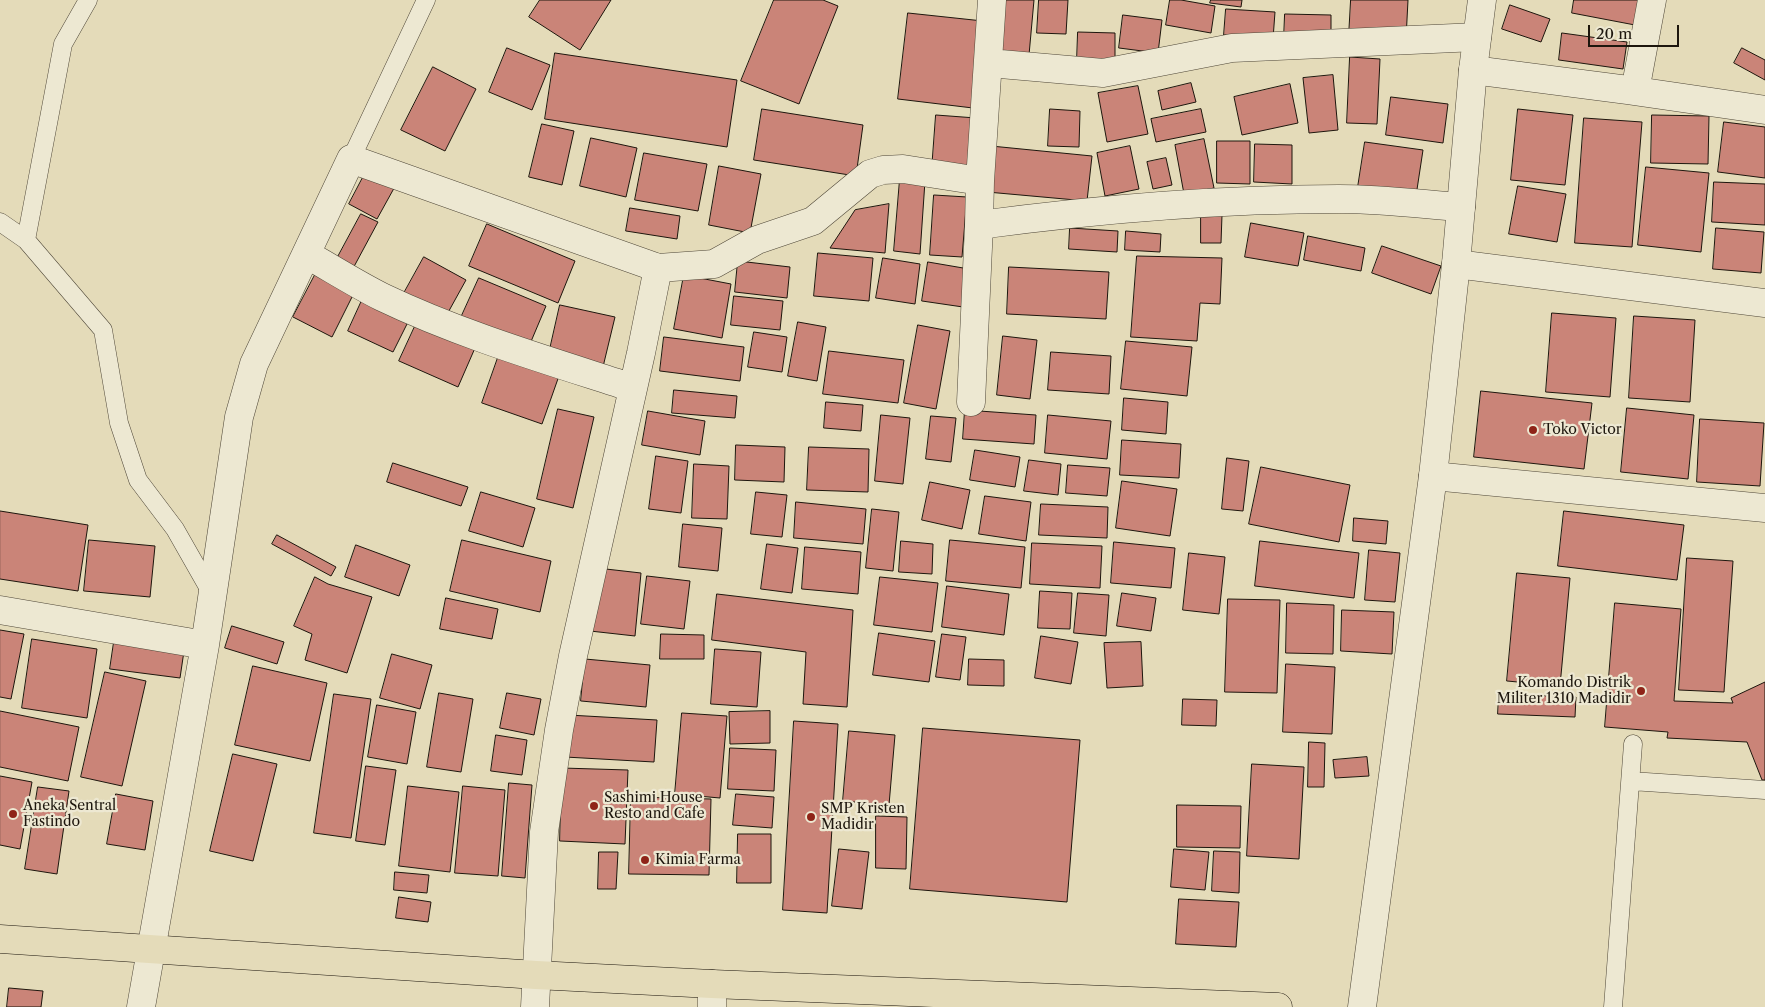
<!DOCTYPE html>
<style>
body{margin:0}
#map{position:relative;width:1765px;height:1007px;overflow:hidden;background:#e4dbb9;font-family:"Libre Caslon Text",serif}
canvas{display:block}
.scale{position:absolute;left:1588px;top:25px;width:91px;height:22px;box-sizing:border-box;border:2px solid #1d160d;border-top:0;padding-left:6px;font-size:15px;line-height:18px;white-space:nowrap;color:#1d160d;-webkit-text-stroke:4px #ede8d2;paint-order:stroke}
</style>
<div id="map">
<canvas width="1765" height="1007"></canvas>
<div class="scale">20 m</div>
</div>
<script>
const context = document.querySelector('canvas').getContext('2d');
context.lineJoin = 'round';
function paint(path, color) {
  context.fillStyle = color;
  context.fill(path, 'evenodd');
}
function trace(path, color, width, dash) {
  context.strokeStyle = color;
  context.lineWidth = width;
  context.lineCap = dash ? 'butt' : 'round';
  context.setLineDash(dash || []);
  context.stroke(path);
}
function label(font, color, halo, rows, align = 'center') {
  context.font = font + ' "Libre Caslon Text",serif';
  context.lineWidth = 4.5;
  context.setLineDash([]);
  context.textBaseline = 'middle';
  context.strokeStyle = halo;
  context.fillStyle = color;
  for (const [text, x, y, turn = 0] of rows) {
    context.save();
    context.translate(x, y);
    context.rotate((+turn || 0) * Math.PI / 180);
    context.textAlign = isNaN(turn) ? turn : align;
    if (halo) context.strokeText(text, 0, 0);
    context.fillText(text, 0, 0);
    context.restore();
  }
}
const building = new Path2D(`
 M540,0H611L580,50L529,17Z
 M774,0H823L838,6L799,104L741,81Z
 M998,0H1034L1029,55L997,52Z
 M1039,0H1068L1066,34L1037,33Z
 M1170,0H1181L1215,6L1211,33L1166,25Z
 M1211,0H1242L1241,7L1210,3Z
 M1351,0H1408L1406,39L1349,36Z
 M1574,0H1639L1635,25L1572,13Z
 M1510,5L1550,19L1541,42L1502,29Z
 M1226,9L1275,12L1273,39L1224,35Z
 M908,13L983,21L973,108L898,99Z
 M1285,14L1331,15V39L1284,38Z
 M1123,15L1162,20L1158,53L1119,48Z
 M1078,32L1115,33V61L1077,60Z
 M1562,33L1627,42L1623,69L1559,60Z
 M507,48L550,65L532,110L489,92Z
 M1742,48L1765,60V80L1734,63Z
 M555,53L737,80L727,147L545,119Z
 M1350,57L1380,59L1377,124L1347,123Z
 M433,67L476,89L445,151L401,130Z
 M1333,75L1338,130L1309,133L1303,78Z
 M1191,83L1196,102L1162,110L1158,91Z
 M1290,84L1298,123L1242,135L1234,97Z
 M1138,86L1148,134L1107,142L1098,93Z
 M1391,97L1448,104L1443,143L1386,135Z
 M762,109L863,125L856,176L754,160Z
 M1050,109L1080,111L1079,147L1048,146Z
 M1201,109L1206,132L1156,142L1151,119Z
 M1518,109L1573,115L1565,185L1511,180Z
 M936,115L976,118L971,172L932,169Z
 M1652,115L1709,116L1708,164L1651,163Z
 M1584,118L1642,122L1632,247L1575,243Z
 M1724,122L1765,127V178L1718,172Z
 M542,124L574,131L562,185L529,177Z
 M591,138L637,148L626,197L580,186Z
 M1204,139L1214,188L1184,194L1175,145Z
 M1217,141H1250V184L1217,183Z
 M1365,142L1423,150L1416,196L1358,187Z
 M1255,144L1292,145V184L1254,182Z
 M991,146L1092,156L1087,201L987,192Z
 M1130,146L1139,189L1105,196L1097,153Z
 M644,153L707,164L698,211L635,200Z
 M1166,158L1172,185L1153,189L1147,162Z
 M369,166L398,181L377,219L349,204Z
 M719,166L761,174L750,233L709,225Z
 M1646,167L1709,173L1701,252L1638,245Z
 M900,179L925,181L920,254L894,251Z
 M1714,182L1765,184V225L1712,222Z
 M1518,186L1566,194L1557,242L1509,234Z
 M934,195L967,197L962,257L930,255Z
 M889,204L885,253L830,248L855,210Z
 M630,208L680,216L677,239L626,231Z
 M361,214L378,222L350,274L333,266Z
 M1201,215H1222L1221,243H1201Z
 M1251,223L1304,233L1298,266L1245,257Z
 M487,224L575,261L558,303L469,266Z
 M1070,228L1118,231L1117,252L1069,249Z
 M1716,228L1764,232L1761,273L1713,269Z
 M1126,231L1161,234L1160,252L1125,250Z
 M1308,236L1365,248L1361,271L1304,260Z
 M1382,246L1441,266L1431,294L1372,273Z
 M818,253L873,258L869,301L814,296Z
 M1137,256L1222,258L1220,304L1200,303L1197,341L1131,337Z
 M424,257L466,280L445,318L403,295Z
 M883,258L920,264L915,304L876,298Z
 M738,261L790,267L787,298L735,292Z
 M928,262L969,269L963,307L922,301Z
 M1009,267L1109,272L1106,319L1007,314Z
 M315,275L353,295L332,337L293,317Z
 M684,275L731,284L722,338L674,329Z
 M479,278L546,306L527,351L459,322Z
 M364,296L410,318L393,352L348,331Z
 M734,296L783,301L780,330L731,325Z
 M560,305L615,317L602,371L548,358Z
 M1552,313L1616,318L1610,397L1546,392Z
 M1634,316L1695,320L1690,402L1629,398Z
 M417,322L475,348L458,387L399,361Z
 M798,322L826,327L817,381L788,376Z
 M918,325L950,331L936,409L904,403Z
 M754,332L787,337L782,372L748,367Z
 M1003,336L1037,340L1030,399L997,395Z
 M664,337L744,347L740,381L660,371Z
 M1126,341L1192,347L1187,396L1121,389Z
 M829,351L904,360L898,403L823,394Z
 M500,352L560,373L542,424L482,403Z
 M1051,352L1111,356L1109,394L1048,390Z
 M674,390L737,396L735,418L672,413Z
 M1481,391L1592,403L1584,469L1474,457Z
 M1124,398L1168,402L1166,434L1122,430Z
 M826,402L863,405L861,431L824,428Z
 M1627,408L1694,415L1688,479L1621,472Z
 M558,409L594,417L573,508L537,499Z
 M965,410L1036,415L1034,444L963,439Z
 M648,411L705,421L700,455L642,445Z
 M881,415L910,418L903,484L875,481Z
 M1048,415L1111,421L1107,459L1045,453Z
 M931,416L956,418L951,462L926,459Z
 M1700,419L1764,423L1760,486L1697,482Z
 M1122,440L1181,444L1179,478L1120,475Z
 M736,445L785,447L784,482L735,480Z
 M809,447L869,449L868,492L807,490Z
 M975,450L1020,457L1015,487L970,480Z
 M656,456L688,461L681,513L649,509Z
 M1227,458L1249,461L1243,511L1222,509Z
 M1029,460L1061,464L1058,495L1024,491Z
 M393,463L468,487L461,506L387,482Z
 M694,464L729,466L727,519L692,518Z
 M1068,465L1110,468L1107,496L1066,493Z
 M1261,467L1350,485L1339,542L1249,524Z
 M1122,481L1177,489L1170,536L1116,528Z
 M930,482L970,490L962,529L922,520Z
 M481,492L535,508L523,547L469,531Z
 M756,492L787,495L782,537L751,534Z
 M985,496L1031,502L1026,541L979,534Z
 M796,502L866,509L863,544L794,538Z
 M1041,504L1108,507L1107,538L1039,535Z
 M872,509L899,512L893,571L866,568Z
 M0,511L88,525L78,591L0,579Z
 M1564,511L1684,525L1677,580L1558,566Z
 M1354,518L1388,521L1386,544L1353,541Z
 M683,524L722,528L718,571L679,567Z
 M277,535L336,567L331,576L272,544Z
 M89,540L155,546L150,597L84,591Z
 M462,540L551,561L540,612L450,591Z
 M950,540L1025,547L1021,588L946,581Z
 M901,541L933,544L932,574L899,572Z
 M1260,541L1359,553L1354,598L1255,586Z
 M1114,542L1175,548L1171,588L1111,583Z
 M1032,543L1102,546L1100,588L1030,584Z
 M767,544L798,548L792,593L761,589Z
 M356,545L410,565L399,596L345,577Z
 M805,547L861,552L858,594L802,589Z
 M1369,550L1400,553L1395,602L1365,600Z
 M1189,553L1225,557L1219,614L1183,610Z
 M1687,558L1733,561L1724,692L1679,690Z
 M597,568L641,573L635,636L590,631Z
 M1517,573L1570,578L1560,686L1507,681Z
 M647,576L690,581L684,629L641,624Z
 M315,577L328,584L372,597L347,673L305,660L312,634L294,626Z
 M880,577L938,583L932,632L874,625Z
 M947,586L1009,594L1004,635L942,627Z
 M1040,591L1072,593L1070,629L1038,628Z
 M1078,593L1109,595L1106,636L1074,633Z
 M1122,593L1156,598L1151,631L1117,626Z
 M717,594L853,610L847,707L803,704L806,652L712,640Z
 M446,598L498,609L492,639L440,629Z
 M1228,599L1280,600L1277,693L1225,692Z
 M1287,603L1334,605L1333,654L1286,653Z
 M1615,603L1681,609L1674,701L1733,703L1731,698L1765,682V780H1762L1747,742L1667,738L1668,732L1605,727Z
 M1342,610L1394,612L1392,654L1341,651Z
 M232,626L284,642L277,664L225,648Z
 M0,630L24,634L11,699L0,697Z
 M879,633L935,641L929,682L873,675Z
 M661,634L704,635V659H660Z
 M942,634L966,637L960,680L936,677Z
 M1041,636L1078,642L1071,684L1035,678Z
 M32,639L97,649L87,718L22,708Z
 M114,642L184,651L180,678L110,669Z
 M1141,642L1143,686L1107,688L1104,643Z
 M715,649L761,652L757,707L711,704Z
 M392,654L432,665L420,709L380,698Z
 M585,659L650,665L646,707L581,701Z
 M969,659L1004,660V686L968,685Z
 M1286,664L1335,667L1332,734L1283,732Z
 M253,666L327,683L310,761L235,745Z
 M105,672L146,681L122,786L81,777Z
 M439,693L473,699L461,772L427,767Z
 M507,693L541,699L534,735L500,728Z
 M334,694L371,699L351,838L314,833Z
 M1499,694L1576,697L1575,717L1498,714Z
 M1183,699L1217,700L1216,726L1182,725Z
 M377,705L416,712L407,764L368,757Z
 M0,711L79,727L68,781L0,767Z
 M770,711V743L730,744L729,712Z
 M682,713L727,716L720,798L675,794Z
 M568,715L657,720L654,762L565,757Z
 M794,721L838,724L827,913L783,910Z
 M923,728L1080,740L1067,902L910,889Z
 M849,731L895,735L889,805L843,801Z
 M496,735L527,740L522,775L491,771Z
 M1309,742L1325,743L1324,787H1308Z
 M730,748L776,750L774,791L728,789Z
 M233,754L277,764L253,861L210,851Z
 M1367,757L1369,776L1335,778L1333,760Z
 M1252,764L1304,767L1299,859L1247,856Z
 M366,766L396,770L385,845L356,841Z
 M562,768L628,770L625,844L560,841Z
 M0,776L32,782L20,849L0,845Z
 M509,783L532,785L525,878L502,876Z
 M408,786L459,792L450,872L399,866Z
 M463,786L505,790L498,876L455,873Z
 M38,787L69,791L57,874L25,869Z
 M116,794L153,801L145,850L107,844Z
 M736,794L774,797L772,828L733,825Z
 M631,797L711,799L709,875L629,874Z
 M1177,805L1241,806L1240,848L1177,847Z
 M876,816L907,817L906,869L876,868Z
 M738,834H771V883H737Z
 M839,849L869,852L862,909L832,906Z
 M1174,849L1209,852L1205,890L1171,887Z
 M1214,851L1240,852L1239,893L1212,891Z
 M599,852H618L616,889H598Z
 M395,872L429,875L427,893L394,890Z
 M399,897L431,902L428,922L396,918Z
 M1179,899L1239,902L1236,947L1176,944Z
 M9,988L43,991L41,1007H7Z`);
const service = new Path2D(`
 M351,159L426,0
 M0,222L26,240L103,330L119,423L138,480L175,529L212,594
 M26,240L63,44L88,0
 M1631,781L1765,790
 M1613,1007L1633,744`);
const minor = new Path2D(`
 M989,63L1103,73L1232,48L1477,37
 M1473,70L1628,90L1765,110
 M1635,91L1652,0
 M979,225C1099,209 1219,199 1339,199C1380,199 1421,204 1461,207
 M306,254C331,268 356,284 382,297C461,335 550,361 633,388
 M1456,264L1765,303
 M971,402L979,225L980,181L992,0
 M1433,476L1765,508
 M0,610L205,645
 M712,984V1007
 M141,1007L205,645L239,417L254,364L351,159L658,268L714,264L757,240L813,221L870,174L883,170L903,169L980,181
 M535,1007L544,832L559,730L573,656L641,353L658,268`);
const tertiary = new Path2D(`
 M1362,1007L1433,476L1456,264L1473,70L1482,0`);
const trunk = new Path2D(`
 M0,939L536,975L712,984L1278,1007`);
const markers = [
 [1533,430,5,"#8f2418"],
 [1641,691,5,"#8f2418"],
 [594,806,5,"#8f2418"],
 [13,814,5,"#8f2418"],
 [811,817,5,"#8f2418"],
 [645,860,5,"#8f2418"]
];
const poiNames = [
 ["Toko Victor",1543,430],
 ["Komando Distrik",1631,683,"right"],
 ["Militer 1310 Madidir",1631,699,"right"],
 ["Sashimi House",604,798],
 ["Resto and Cafe",604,814],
 ["Aneka Sentral",23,806],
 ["Fastindo",23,822],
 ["SMP Kristen",821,809],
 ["Madidir",821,825],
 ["Kimia Farma",655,860]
];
paint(building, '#ca8478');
trace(building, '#1d160d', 1);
trace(service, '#4f4738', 19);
trace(minor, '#4f4738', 29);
trace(tertiary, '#4f4738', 29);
trace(trunk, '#1d160d', 29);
trace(service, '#ede8d2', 18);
trace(minor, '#ede8d2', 28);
trace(tertiary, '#ede8d2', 28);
trace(trunk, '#e4dbb9', 28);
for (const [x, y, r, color] of markers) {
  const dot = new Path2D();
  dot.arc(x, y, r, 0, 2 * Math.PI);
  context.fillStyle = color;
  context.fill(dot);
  trace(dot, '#ede8d2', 2);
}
label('14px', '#1d160d', '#ede8d2', poiNames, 'left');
</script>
